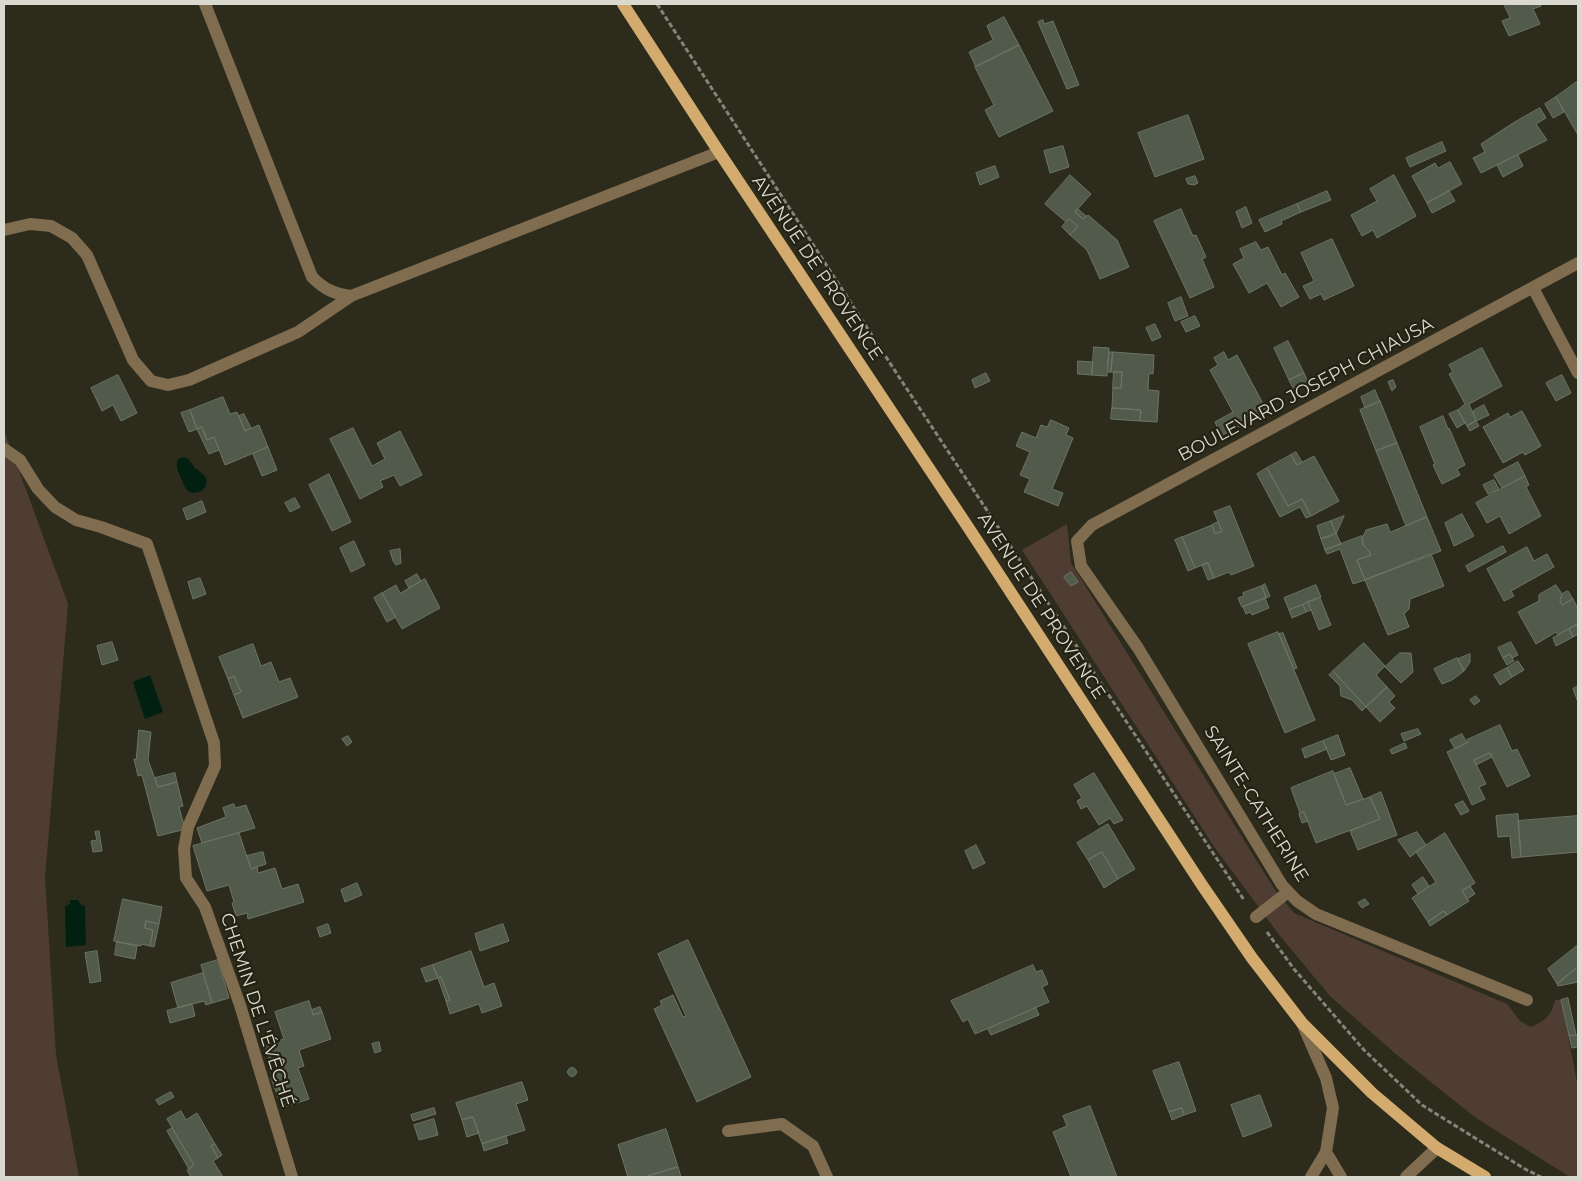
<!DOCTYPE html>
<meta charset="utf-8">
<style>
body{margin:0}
#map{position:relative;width:1582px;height:1181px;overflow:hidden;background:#2d2c1c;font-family:Montserrat,sans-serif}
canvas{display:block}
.frame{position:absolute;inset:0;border:5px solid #dad9cf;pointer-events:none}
</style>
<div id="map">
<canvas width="1582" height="1181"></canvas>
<div class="frame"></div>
</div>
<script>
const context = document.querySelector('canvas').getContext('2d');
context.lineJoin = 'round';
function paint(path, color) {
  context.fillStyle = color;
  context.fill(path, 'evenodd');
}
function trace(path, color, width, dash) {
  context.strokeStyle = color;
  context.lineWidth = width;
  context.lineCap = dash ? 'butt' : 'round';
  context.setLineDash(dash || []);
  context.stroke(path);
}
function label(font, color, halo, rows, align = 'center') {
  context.font = font + ' Montserrat,sans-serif';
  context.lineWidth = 4.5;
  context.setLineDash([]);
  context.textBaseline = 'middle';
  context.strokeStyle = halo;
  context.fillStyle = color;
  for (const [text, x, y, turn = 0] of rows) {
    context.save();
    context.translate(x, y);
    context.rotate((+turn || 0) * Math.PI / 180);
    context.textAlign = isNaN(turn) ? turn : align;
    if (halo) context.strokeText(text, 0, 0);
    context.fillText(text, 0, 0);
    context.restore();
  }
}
const green = new Path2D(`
 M4,430L68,604L45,877L56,1055L79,1177H4Z
 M1067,524L1071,563L1275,890L1294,913L1507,1004L1520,1021L1531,1027C1545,1021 1552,1015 1555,1000H1561L1578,1087V1177H1570L1476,1118L1397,1055L1330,996L1280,936L1215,848L1022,550Z`);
const water = new Path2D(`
 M184,457C190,459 191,463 195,468C199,472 204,473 206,478C210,490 194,498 186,489C184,486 183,481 181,478C178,471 175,466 178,459Z
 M150,675L163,712L145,719L133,682Z
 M70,900H78L81,905L85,906L86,945L66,947L65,906L70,904Z`);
const building = new Path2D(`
 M1504,4H1540L1541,6L1533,9L1540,24L1509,36L1502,21L1510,18Z
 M1004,17L1019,45L976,67L969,52L993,40L987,26Z
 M1043,20L1044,24L1053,21L1079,85L1067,89L1038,22Z
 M1019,45L1053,111L999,137L985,110L994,105L975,67Z
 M1578,81V135L1556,97Z
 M1556,97L1564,112L1553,118L1545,104Z
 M1540,108L1546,118L1536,124L1547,140L1481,173L1473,158L1485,152L1481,144L1513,123Z
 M1188,115L1204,159L1155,177L1138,133Z
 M1442,142L1446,151L1410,167L1406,158Z
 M1063,146L1069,167L1050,173L1044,151Z
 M1518,155L1523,166L1503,177L1497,165Z
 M1450,162L1462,184L1427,203L1412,176L1435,163L1438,168Z
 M995,166L999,177L980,185L976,173Z
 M1070,175L1091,194L1075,212L1083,219L1088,215L1117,240L1129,267L1100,279L1087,250L1070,235L1078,226L1069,219L1066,222L1045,204Z
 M1394,175L1416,216L1377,238L1373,230L1362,236L1351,215L1377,201L1370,189Z
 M1195,176L1198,183L1194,185L1188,184L1186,179Z
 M1327,191L1331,200L1301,212L1297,204Z
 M1449,191L1455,201L1432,213L1427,203Z
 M1297,204L1301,212L1281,221L1282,224L1265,232L1259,220Z
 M1246,207L1252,223L1242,228L1236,212Z
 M1078,209L1086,216L1083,219L1075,212Z
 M1181,209L1193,236L1196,235L1206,257L1202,259L1214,287L1190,298L1154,221Z
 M1069,219L1078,226L1070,235L1062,227Z
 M1332,239L1354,286L1324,300L1321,294L1310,299L1303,286L1314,281L1301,253Z
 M1256,242L1261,250L1268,247L1282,275L1285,273L1299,297L1281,307L1267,283L1249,293L1233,264L1244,258L1240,249Z
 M1181,297L1188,316L1175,321L1168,303Z
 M1195,316L1200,326L1186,332L1181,322Z
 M1155,324L1161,337L1152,341L1146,328Z
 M1288,341L1304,373L1289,380L1274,348Z
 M1094,347L1109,348L1107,376L1092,375Z
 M1482,348L1502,386L1469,404L1476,421L1467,426L1458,410L1465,404L1449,374L1453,372L1449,365Z
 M1109,352H1113L1111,372H1108Z
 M1113,352L1154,355L1153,374L1149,373L1148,390L1159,391L1157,422L1140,421L1141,410L1112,408L1113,388H1121L1122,372H1111Z
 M1224,352L1228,360L1237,355L1267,411L1221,436L1215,422L1233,412L1210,370L1218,365L1214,358Z
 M1078,361L1093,362L1092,375L1078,374Z
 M1114,372H1122L1121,388H1113Z
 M986,373L990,381L975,388L972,380Z
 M1304,373L1309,384L1293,388L1289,380Z
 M118,375L137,413L121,421L113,405L102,411L91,388Z
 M1562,375L1571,393L1556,401L1546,383Z
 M1393,380L1396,387L1392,391L1388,382Z
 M1375,390L1380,402L1365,408L1361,397Z
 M223,397L230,414L237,412L245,431L259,425L268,447L225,465L214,437L207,440L202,427L197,429L190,410Z
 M1380,401L1397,443L1376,451L1360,410Z
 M1484,405L1489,415L1476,421L1473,411Z
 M1112,408L1141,410L1140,421L1111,419Z
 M190,410L197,429L189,432L181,413Z
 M1458,410L1465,423L1457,428L1449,414Z
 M1522,411L1541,446L1525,455L1523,452L1503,463L1483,427L1508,413L1510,417Z
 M244,414L251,428L245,431L239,416Z
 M1443,416L1448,429L1449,428L1465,465L1457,469L1460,475L1442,484L1433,465L1435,464L1420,427Z
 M1051,420L1069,428L1066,435L1073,438L1052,489L1063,493L1058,506L1024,492L1030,479L1020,475L1030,452L1016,446L1022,432L1036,438L1041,425L1047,427Z
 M1476,421L1479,426L1470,431L1467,426Z
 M202,427L207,440L214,437L219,450L209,454L197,429Z
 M353,428L372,466L385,459L377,443L400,431L422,475L400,486L394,475L380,481L383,487L360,499L330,439Z
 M1397,443L1427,517L1406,526L1376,451Z
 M268,447L277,470L262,476L253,454Z
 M1296,452L1302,462L1297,465L1291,455Z
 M1291,455L1297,465L1314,456L1339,501L1311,516L1302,499L1288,506L1267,468Z
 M1518,462L1525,476L1502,488L1494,475Z
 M1267,468L1288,506L1302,499L1311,516L1306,518L1300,507L1280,517L1257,474Z
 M329,474L351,522L332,531L309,485Z
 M1525,476L1529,485L1526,487L1541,516L1509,534L1500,516L1487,523L1476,503Z
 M1494,480L1499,489L1488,494L1483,485Z
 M295,498L300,507L290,512L285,503Z
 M202,501L206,512L187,520L183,509Z
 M1230,506L1254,566L1231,575L1229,572L1214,578L1208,563L1195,568L1182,537L1212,525L1215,534L1222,531L1214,512Z
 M1462,514L1474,536L1454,546L1445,523Z
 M1344,516L1336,534L1331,521Z
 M1427,517L1441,551L1365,580L1357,560L1371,555L1368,550L1363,545L1362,539L1366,530L1387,524L1390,532Z
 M1331,521L1336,534L1321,539L1317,526Z
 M1218,522L1222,531L1215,534L1212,525Z
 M1336,533L1341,544L1325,550L1321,539Z
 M1362,536L1363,545L1368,550L1371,555L1357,560L1365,580L1353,584L1340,549L1327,554L1325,550Z
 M1182,537L1195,568L1188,571L1175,540Z
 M354,541L365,565L351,572L340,548Z
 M1503,546L1506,552L1469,572L1466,566Z
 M1527,547L1534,561L1547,554L1554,567L1511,591L1514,596L1504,601L1487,569Z
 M400,549L401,563L396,565L393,561L390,551Z
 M1431,554L1444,586L1410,599L1409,609L1404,614L1409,627L1388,635L1365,580Z
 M1208,563L1214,578L1208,580L1202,565Z
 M1071,572L1078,582L1071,586L1064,577Z
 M417,574L421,581L409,588L405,581Z
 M200,578L206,594L193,599L188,582Z
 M425,579L440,608L402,629L382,593L396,585L400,593Z
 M1265,584L1270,596L1266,598L1262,586Z
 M1316,585L1321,597L1289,610L1284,598Z
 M1556,585L1562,594L1560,601L1562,605L1573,599L1578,609V624L1558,635L1556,632L1536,644L1518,612L1539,601V595Z
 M1262,586L1266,598L1242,607L1238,598L1244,596L1243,593Z
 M1568,591L1573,599L1562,605L1560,601L1562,594Z
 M382,593L396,617L387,622L374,598Z
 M1265,598L1269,608L1252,615L1250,612L1246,614L1243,607Z
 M1320,598L1331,625L1319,630L1308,602Z
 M1308,602L1311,610L1306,612L1303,605Z
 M1303,605L1306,612L1292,618L1289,610Z
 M1578,624V634L1573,637L1569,629Z
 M1569,629L1573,637L1556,646L1553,638Z
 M1278,632L1315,720L1285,733L1248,644Z
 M1283,633L1297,668L1294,669L1279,634Z
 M112,642L118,660L102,665L97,646Z
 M1511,642L1518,655L1512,658L1510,654L1503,658L1498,648Z
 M1364,643L1385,666L1376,675L1387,687L1366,707L1333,671Z
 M253,644L261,666L271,662L279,682L290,678L298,697L243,718L234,695L241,692L234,676L228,679L219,657Z
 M1400,653H1411L1413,672L1401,683L1385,667Z
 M1470,654V662L1464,671L1458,659Z
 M1510,654L1514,661L1507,665L1503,658Z
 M1457,658L1464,671L1452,680L1442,684L1434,669Z
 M1518,661L1524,670L1512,677L1507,668Z
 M1507,668L1512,677L1500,685L1494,675Z
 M1333,671L1366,707L1362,711L1352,700L1341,696L1340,686L1329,675Z
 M234,676L241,692L234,695L228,679Z
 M1578,686V702L1573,689Z
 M1387,687L1395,696L1389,702L1395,708L1380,722L1366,707Z
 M1476,696L1480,701L1474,705L1470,700Z
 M1500,725L1512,751L1517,749L1530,776L1507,787L1490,753L1474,760L1486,784L1479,787L1485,799L1472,805L1447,752L1468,742L1467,740Z
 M1418,729L1421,734L1404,741L1401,734Z
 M139,730L151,732L148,760L158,787L177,782L183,806L179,807L184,825L182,830L158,836L142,775L138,776L134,759H136Z
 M1462,734L1467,743L1455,749L1450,740Z
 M1338,735L1345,755L1331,760L1323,741Z
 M348,736L352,742L347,746L342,739Z
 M1323,741L1327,749L1305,758L1302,749Z
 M1405,743L1407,748L1392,754L1390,750Z
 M1490,753L1492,757L1476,765L1474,760Z
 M1350,768L1363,799L1346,805L1334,774Z
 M1333,771L1346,805L1370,797L1380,819L1316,843L1304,812L1300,813L1291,788Z
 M175,773L177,782L158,787L155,778Z
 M1094,773L1123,820L1114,824L1110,818L1099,825L1087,806L1081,809L1077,801L1082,798L1074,785Z
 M1381,792L1397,835L1358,850L1350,831L1380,819L1370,797Z
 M1463,801L1469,811L1461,815L1455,805Z
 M234,804L235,808L246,805L255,828L202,843L197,828L226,817L223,808Z
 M1304,812L1308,821L1302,823L1299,814Z
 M1518,814L1521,857L1512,858L1510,836L1498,837L1496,816Z
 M1578,816V852L1521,857L1518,821Z
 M1108,824L1135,869L1118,879L1102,852L1088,860L1077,843Z
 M99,831L102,851L93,852L91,841L97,840L95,832Z
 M1417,832L1426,845L1410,857L1398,840Z
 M239,833L251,869L257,867L258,873L275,868L282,889L298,884L304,902L248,919L247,913L236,916L232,903L234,902L229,885L207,891L193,846Z
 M1445,833L1475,883L1462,891L1469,901L1447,915L1444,911L1428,922L1412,898L1436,882L1416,852Z
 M976,845L985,863L973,869L965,851Z
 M263,852L266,864L251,869L247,856Z
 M1102,852L1118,879L1104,888L1088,860Z
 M1423,877L1429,886L1418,894L1412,885Z
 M357,883L362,895L345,902L341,890Z
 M1470,886L1475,894L1467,899L1462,891Z
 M123,899L162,907L159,924L146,921L145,928L153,930L150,946L141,944V946L114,941Z
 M1365,899L1369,904L1362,908L1358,903Z
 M1444,911L1447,915L1430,926L1428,922Z
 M146,921L159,924L154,947L150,946L153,930L145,928Z
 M328,924L331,933L320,937L317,928Z
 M503,924L509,941L480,951L475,934Z
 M688,940L751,1077L697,1102L654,1009L662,1005L660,1001L673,995L683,1017L686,1016L658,954Z
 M117,942L137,946L135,959L115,955Z
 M1578,945V967L1557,984L1548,969Z
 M97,951L101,981L90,983L85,953Z
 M471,951L484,987L494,983L502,1006L482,1013L479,1004L450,1014L446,1001L450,1000L441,977L438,978L433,965Z
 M218,960L229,998L212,1003L201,965Z
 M433,965L438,978L426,982L421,969Z
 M1033,965L1036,972L1042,970L1048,984L1042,987L1049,1002L975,1034L968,1019L963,1022L951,1001Z
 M1578,967V982L1558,986L1557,984Z
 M203,973L212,1003L206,1005L204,1001L178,1008L171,983Z
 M441,977L450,1000L446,1001L438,978Z
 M1568,998L1576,1035L1569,1036L1561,1000Z
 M309,1001L313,1015L322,1012L331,1039L299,1050L304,1066L298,1068L309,1099L285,1107L265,1045L284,1039L275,1012Z
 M192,1004L195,1016L170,1023L167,1011Z
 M320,1007L322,1012L313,1015L312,1010Z
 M1036,1008L1039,1015L991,1035L988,1029Z
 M1576,1035H1578V1047L1572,1048L1569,1036Z
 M379,1042L381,1051L375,1053L372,1044Z
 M1179,1062L1196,1111L1184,1115L1182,1108L1169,1112L1153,1071Z
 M567.5 1072a4.5 4.5 0 1 1 9 0a4.5 4.5 0 1 1-9 0Z
 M275,1076L285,1107L282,1108L271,1078Z
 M522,1082L528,1100L516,1104L525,1130L482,1144L473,1117L462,1120L456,1103Z
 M171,1092L174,1097L159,1105L156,1100Z
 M1260,1095L1272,1126L1243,1137L1231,1105Z
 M1090,1106L1094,1116L1117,1177H1071L1053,1132L1067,1126L1063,1116Z
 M434,1108L436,1114L413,1121L411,1115Z
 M1182,1108L1184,1115L1172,1120L1169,1112Z
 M181,1111L186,1120L197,1113L215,1144L211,1146L218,1158L213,1161L223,1177H191L187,1170L194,1165L167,1119Z
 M473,1117L479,1133L467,1137L462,1120Z
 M434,1119L438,1135L419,1140L414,1125Z
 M172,1128L194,1165L189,1169L167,1131Z
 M666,1129L678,1167L645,1177H628L618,1145Z
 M506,1136L508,1143L484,1151L482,1144Z
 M215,1144L222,1155L218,1158L211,1146Z
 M678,1167L681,1177H648V1176Z`);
const path = new Path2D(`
 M657,4L899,377L1244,900
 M1267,932L1294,969L1364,1050L1422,1105L1525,1169L1541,1177`);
const minor = new Path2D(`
 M205,4L312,277C324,289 334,294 351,296
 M4,230L30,224L51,226L72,238L87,255L133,360L151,381L168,385L189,380L298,332L351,296L719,152
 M1533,288L1578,373
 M4,449L20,460L38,489L55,507L76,520L101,527L147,544L214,743L215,766L188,827L184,849L186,878L205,907L240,1005L292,1177
 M1256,917L1288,892
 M1527,1000L1316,914L1297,901L1282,885L1138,648L1081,566L1077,541L1092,525L1578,263
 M1302,1023L1326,1078L1333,1108L1326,1152L1311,1177
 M728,1131L782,1124L813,1146L827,1177
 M1326,1152L1341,1177
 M1406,1177L1437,1148`);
const major = new Path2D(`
 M623,4L719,152L968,527L1202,885L1252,958L1302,1023L1372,1093L1437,1148L1485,1177`);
const streetNames = [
 ["AVENUE DE PROVENCE",817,268,56],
 ["BOULEVARD JOSEPH CHIAUSA",1306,390,-28],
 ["AVENUE DE PROVENCE",1041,606,57],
 ["SAINTE-CATHERINE",1256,804,58],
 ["CHEMIN DE L'ÉVÊCHÉ",257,1010,72]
];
paint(green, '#4f3d33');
paint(water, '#012012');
paint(building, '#525b4b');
trace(building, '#6c7565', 1);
trace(path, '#858478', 3, [5, 2.5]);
trace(minor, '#806c4f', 12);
trace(major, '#d4ab6f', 12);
label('18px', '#dad9cf', '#242212', streetNames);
</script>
